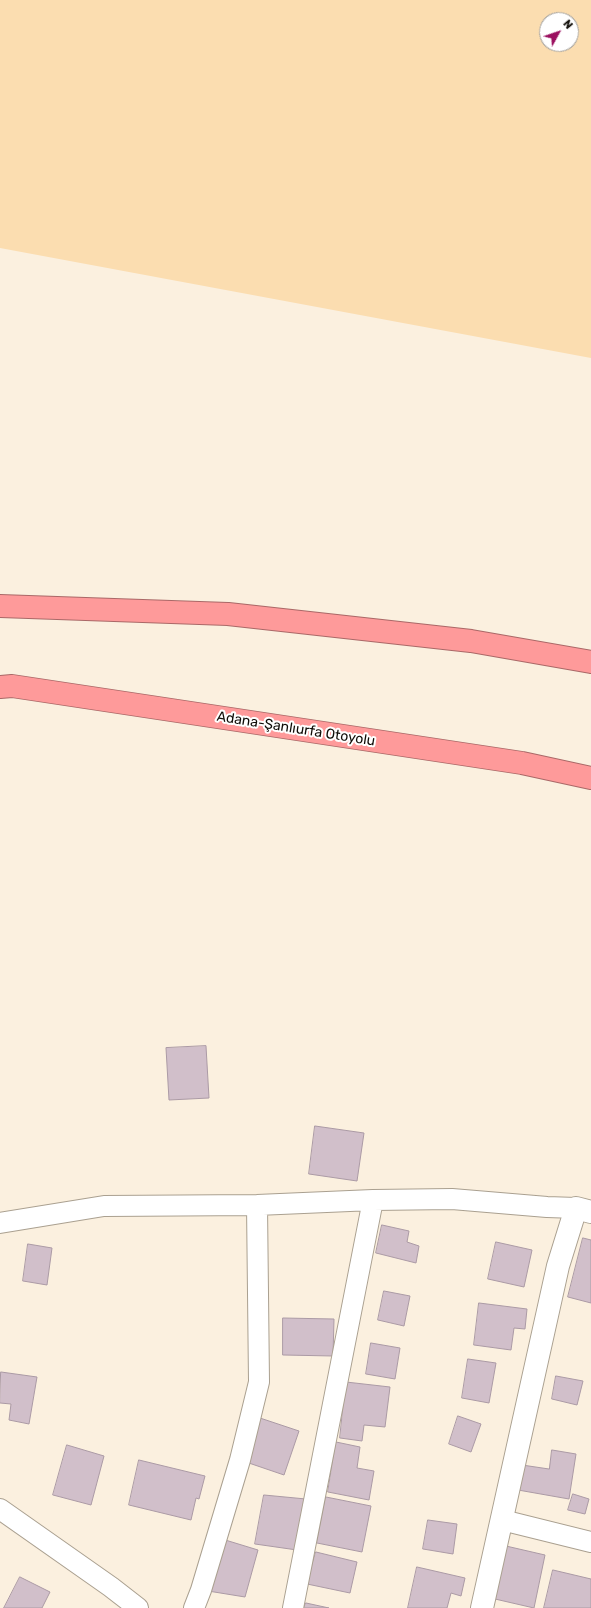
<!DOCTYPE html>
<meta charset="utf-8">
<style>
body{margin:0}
#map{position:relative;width:591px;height:1608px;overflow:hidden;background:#fbf0df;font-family:Rubik,sans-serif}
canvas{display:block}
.north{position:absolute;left:539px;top:12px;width:40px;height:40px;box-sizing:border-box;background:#fff;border:1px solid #9f9e9c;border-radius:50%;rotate:50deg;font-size:11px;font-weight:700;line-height:16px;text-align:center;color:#0f0c07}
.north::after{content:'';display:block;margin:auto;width:14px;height:18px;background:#9a0f5f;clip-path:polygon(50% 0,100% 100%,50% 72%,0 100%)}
</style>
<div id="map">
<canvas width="591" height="1608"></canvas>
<div class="north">N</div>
</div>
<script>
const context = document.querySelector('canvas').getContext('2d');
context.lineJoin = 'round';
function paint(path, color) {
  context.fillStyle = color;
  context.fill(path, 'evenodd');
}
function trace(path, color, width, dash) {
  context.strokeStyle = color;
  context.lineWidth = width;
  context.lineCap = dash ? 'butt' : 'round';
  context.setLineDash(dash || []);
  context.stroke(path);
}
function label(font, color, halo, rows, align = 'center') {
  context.font = font + ' Rubik,sans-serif';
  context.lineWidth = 4;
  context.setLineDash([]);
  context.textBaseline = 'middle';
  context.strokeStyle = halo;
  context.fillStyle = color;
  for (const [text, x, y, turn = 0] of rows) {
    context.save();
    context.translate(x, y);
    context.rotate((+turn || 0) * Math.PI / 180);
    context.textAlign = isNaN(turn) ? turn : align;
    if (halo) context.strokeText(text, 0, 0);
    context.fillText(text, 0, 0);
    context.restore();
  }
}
const green = new Path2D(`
 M0,0H591V358L0,248ZM547,20H571V44H547Z`);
const building = new Path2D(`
 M206,1046L209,1098L169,1100L166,1048Z
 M315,1126L364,1133L357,1181L309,1174Z
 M382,1225L409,1231L407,1242L419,1246L416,1263L376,1253Z
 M583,1238L591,1240V1303L568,1297Z
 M496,1242L532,1250L524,1287L488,1279Z
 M28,1244L52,1248L47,1285L23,1281Z
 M384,1291L410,1296L404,1326L378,1320Z
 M479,1303L527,1309L525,1329L514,1328L511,1350L474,1345Z
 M283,1318L334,1319L333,1356L283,1355Z
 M371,1343L400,1348L395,1379L366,1374Z
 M468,1359L496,1363L489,1403L462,1398Z
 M1,1372L37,1377L29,1424L9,1420L11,1404L0,1403Z
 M556,1376L583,1381L577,1405L552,1399Z
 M346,1382L390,1387L385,1427L364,1425L362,1441L340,1438Z
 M254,1416L299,1431L284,1475L240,1460Z
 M458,1416L481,1424L471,1452L449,1444Z
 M336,1442L360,1447L357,1468L374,1471L369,1500L328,1492Z
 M67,1445L104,1456L91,1505L53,1495Z
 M552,1450L576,1454L569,1499L518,1490L522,1465L549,1469Z
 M139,1460L205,1476L199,1499L196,1498L191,1520L129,1505Z
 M573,1494L589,1499L585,1514L568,1510Z
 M264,1495L306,1499L297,1550L255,1544Z
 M326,1497L371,1506L362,1552L317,1543Z
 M428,1520L457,1524L453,1554L423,1549Z
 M222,1539L258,1550L245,1597L208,1591Z
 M506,1546L545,1555L534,1608L495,1599Z
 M316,1552L357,1562L350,1593L307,1584Z
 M417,1567L465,1578L461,1596L451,1593L447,1608H408Z
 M553,1570L591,1579V1608H544Z
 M20,1577L50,1592L42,1608H4Z
 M306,1603L329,1608H304Z`);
const street = new Path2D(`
 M0,1223L104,1206L257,1205L373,1200L452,1199L547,1207L576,1208
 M0,1509L111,1587L138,1608
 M502,1520L591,1542
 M194,1608L201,1590L240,1460L259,1382L257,1205
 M293,1608L373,1200`);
const secondary = new Path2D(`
 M482,1608L558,1266L576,1208L591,1212`);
const highway = new Path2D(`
 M0,606L228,614L471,641L591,662
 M0,687L12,686L522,763L591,778`);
const streetNames = [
 ["Adana-Şanlıurfa Otoyolu",296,729,9]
];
paint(green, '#fbddb0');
paint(building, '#d1bfca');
trace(building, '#ab9aa5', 1);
trace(street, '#aaa090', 22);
trace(secondary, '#aaa090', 24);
trace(highway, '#aa6867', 24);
trace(street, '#fff', 20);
trace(secondary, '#fff', 22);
trace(highway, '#fe9a9a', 22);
label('14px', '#0f0c07', '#fff', streetNames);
</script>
